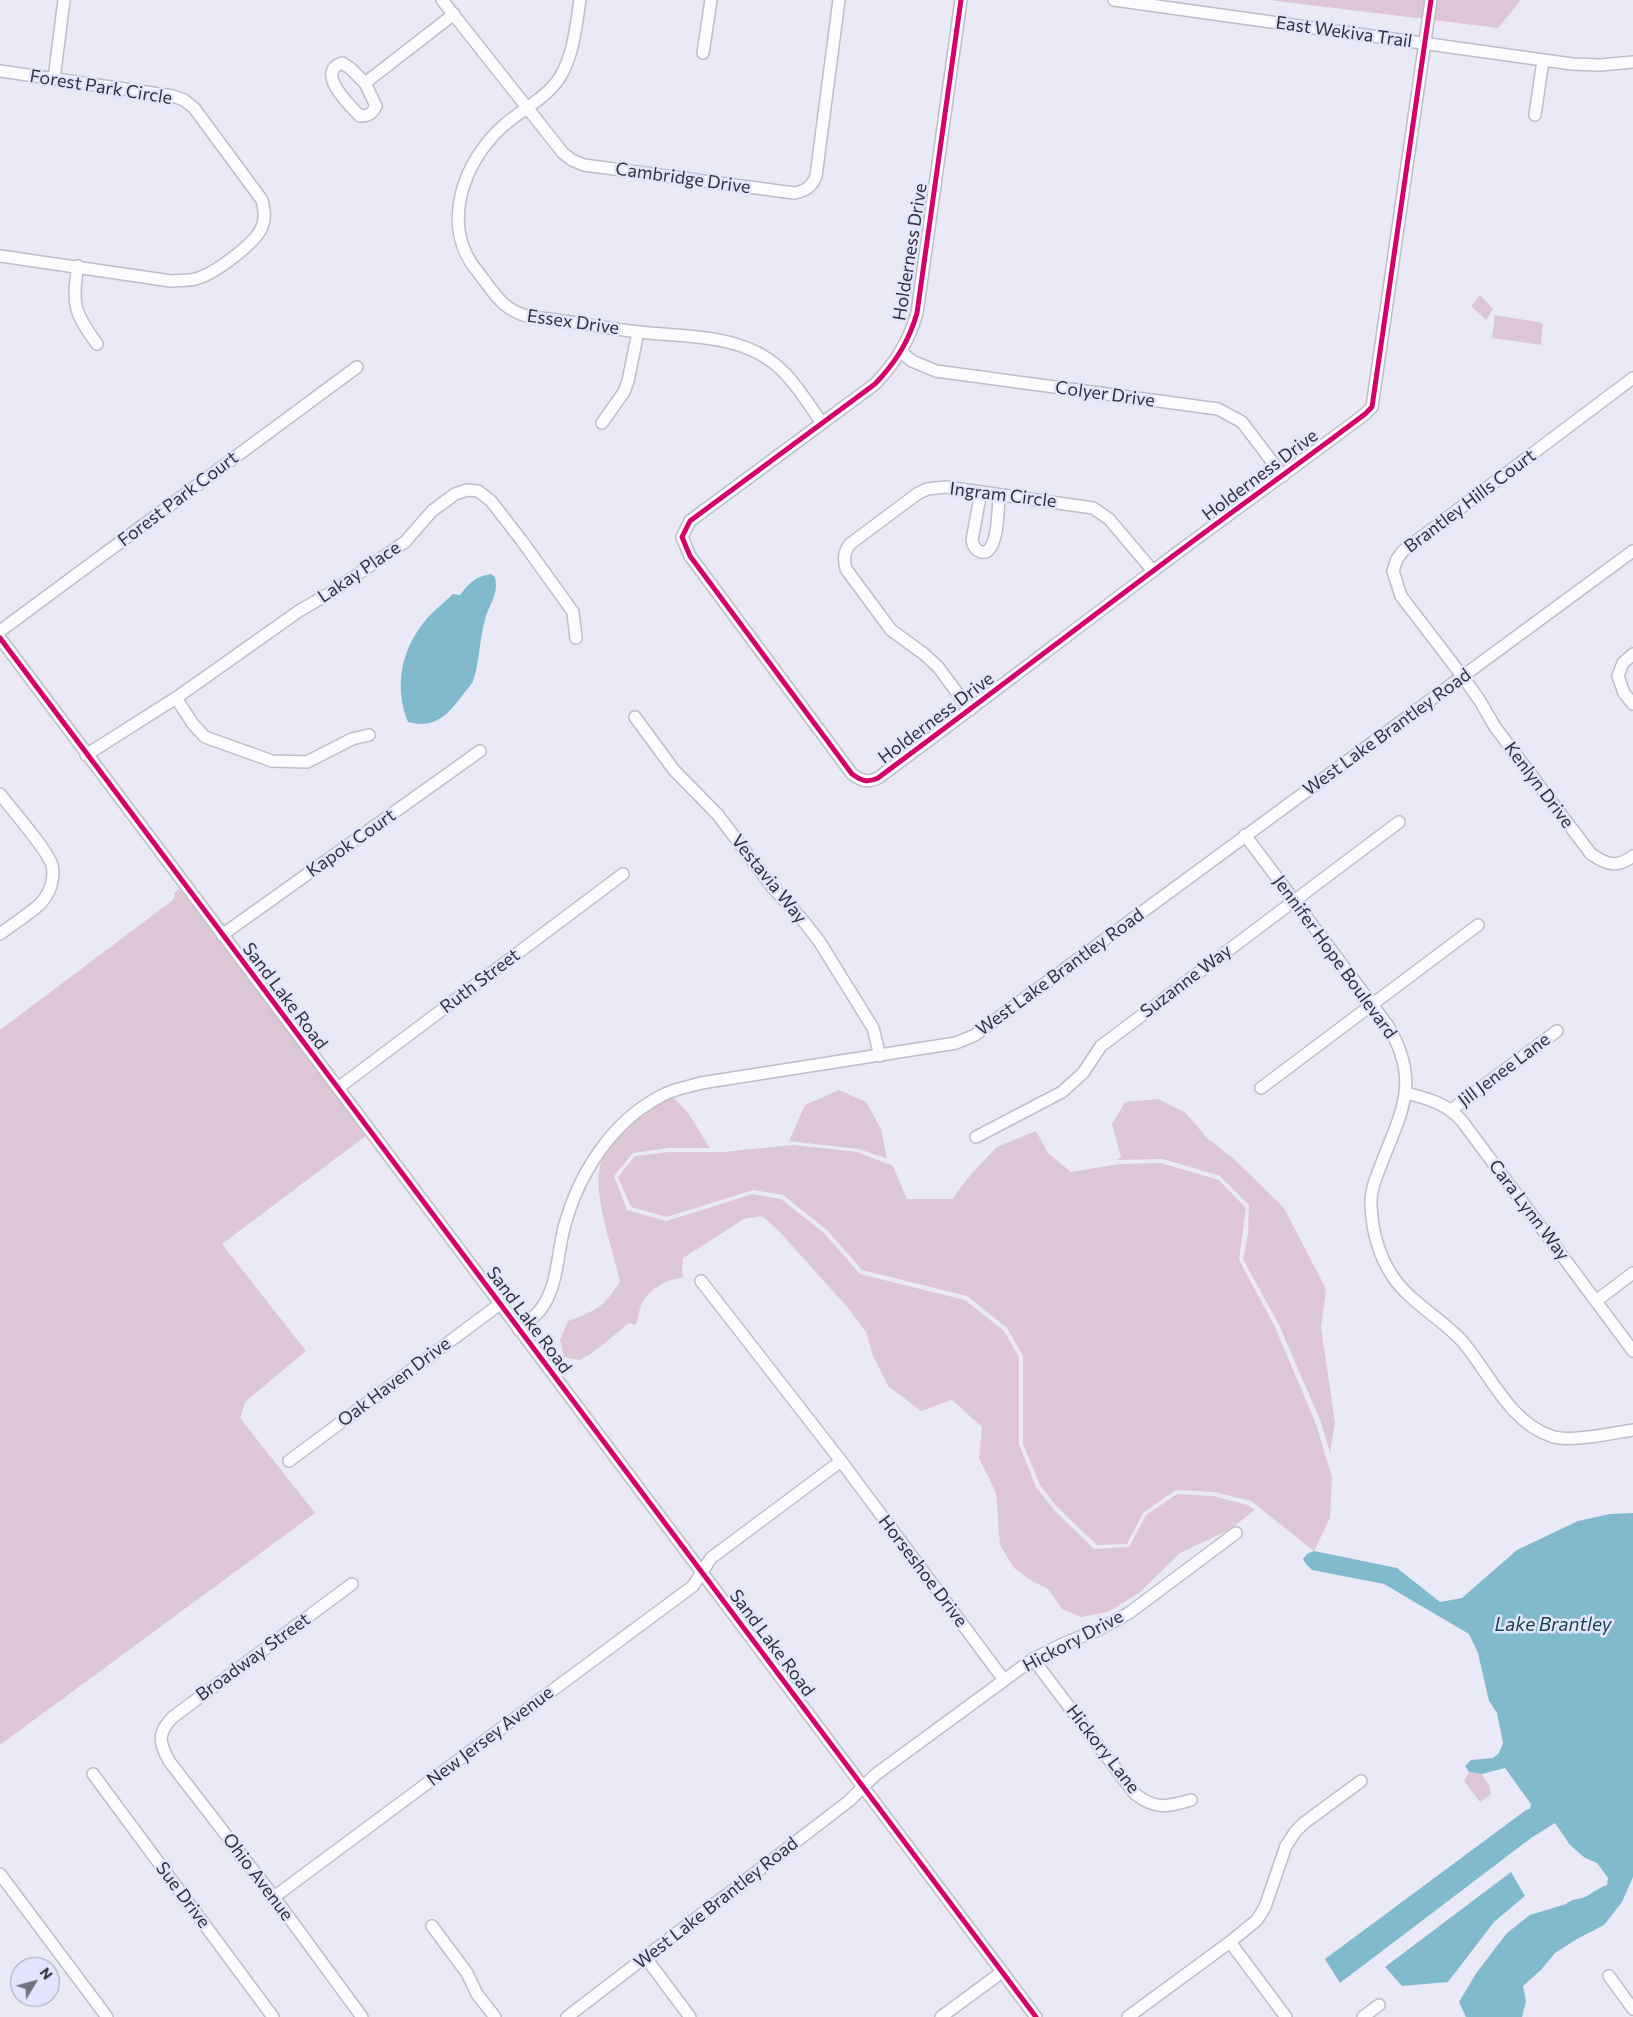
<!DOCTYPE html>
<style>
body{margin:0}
#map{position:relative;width:1633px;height:2017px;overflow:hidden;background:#e9eaf6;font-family:Commissioner,sans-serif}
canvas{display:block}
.north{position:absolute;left:10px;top:1957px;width:50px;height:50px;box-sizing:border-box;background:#e3e5fc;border:1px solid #9c9db0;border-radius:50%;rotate:53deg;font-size:14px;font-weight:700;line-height:20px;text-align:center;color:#32323e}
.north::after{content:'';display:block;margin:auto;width:18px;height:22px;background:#72727e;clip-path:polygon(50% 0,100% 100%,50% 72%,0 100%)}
</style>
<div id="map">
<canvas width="1633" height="2017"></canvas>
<div class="north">N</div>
</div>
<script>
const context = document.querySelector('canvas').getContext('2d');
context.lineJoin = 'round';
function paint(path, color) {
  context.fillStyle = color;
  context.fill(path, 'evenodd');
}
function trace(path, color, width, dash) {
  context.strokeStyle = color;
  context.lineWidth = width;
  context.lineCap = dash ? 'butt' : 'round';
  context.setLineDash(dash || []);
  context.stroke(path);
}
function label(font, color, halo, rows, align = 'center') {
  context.font = font + ' Commissioner,sans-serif';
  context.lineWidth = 5;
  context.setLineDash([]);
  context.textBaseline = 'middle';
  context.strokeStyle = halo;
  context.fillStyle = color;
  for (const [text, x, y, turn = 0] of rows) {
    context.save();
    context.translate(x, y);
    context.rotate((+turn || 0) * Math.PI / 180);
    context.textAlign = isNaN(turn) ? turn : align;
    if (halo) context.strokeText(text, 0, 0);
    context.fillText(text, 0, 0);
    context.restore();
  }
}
const green = new Path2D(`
 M1269,0H1521L1498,28Z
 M1480,295L1493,309L1486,320L1471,306Z
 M1495,315L1543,323L1541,345L1492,338Z
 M180,888L367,1135L222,1244L306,1351L245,1402L240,1418L315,1513L0,1745V1030L173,900L175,896L174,893Z
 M839,1090L866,1102L881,1129L887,1159L859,1149L789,1141L805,1105Z
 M673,1097L688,1113L710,1148H669L633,1153L614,1176L627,1210L666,1221L753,1194L781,1199L824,1233L860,1274L965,1300L1004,1331L1019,1357V1444L1036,1487L1054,1510L1094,1549L1129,1547L1146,1515L1177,1494L1213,1496L1248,1505L1255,1510L1229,1530L1180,1553L1139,1593L1108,1612L1081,1617L1062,1609L1048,1589L1032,1581L1014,1568L1000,1545L996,1493L979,1458L982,1427L952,1400L921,1411L888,1386L873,1356L866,1332L848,1308L778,1230L762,1216L744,1219L683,1258L682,1273L684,1277C667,1280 651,1287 642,1303C638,1310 640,1318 635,1325L629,1323L591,1354L579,1360L564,1357L560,1340L568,1321C596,1311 605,1306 620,1281C613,1249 593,1198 600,1166C602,1154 617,1137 626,1128C639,1115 655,1103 673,1097Z
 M1158,1099L1186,1113L1207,1138L1233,1158L1284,1208L1326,1289L1321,1327L1335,1423L1330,1453L1321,1422L1279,1325L1243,1259L1248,1234L1249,1205L1220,1176L1163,1159L1116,1160L1121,1157L1112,1124L1125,1102Z
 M1036,1131L1048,1153L1071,1172L1119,1164L1161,1163L1219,1180L1246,1208L1239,1260L1275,1327L1316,1424L1332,1477L1330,1518L1314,1551L1251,1501L1214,1492L1176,1490L1143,1513L1127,1544L1097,1545L1057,1507L1040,1485L1023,1444V1356L1007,1328L967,1296L862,1270L827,1230L783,1195L753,1190L667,1217L631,1207L618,1177L635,1156L669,1152H723L793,1145L857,1152L893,1166L907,1199H952L972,1173L997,1147Z
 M1469,1772L1481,1774L1489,1785L1491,1794L1480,1802L1464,1781Z`);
const water = new Path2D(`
 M491,574L495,577C499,595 489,604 485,620C479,640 480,662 473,681C471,686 465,691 462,696C447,716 434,729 408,722C394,687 401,650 425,621C433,611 444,603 453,594L460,595C469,583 476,576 491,574Z
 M1633,1513V1877L1622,1902L1604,1925L1577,1939L1555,1953L1541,1970L1523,1986L1526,2001L1522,2017H1466L1459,2002L1477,1972L1507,1933L1530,1915L1566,1904C1572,1898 1581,1900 1589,1895C1596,1890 1598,1889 1607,1885L1608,1878L1597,1863L1585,1858L1570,1845L1555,1823L1531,1838L1340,1983L1325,1959L1526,1810L1530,1809L1531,1804L1505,1768L1482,1774L1469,1772L1465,1766L1471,1760L1493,1758L1499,1753L1503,1743L1497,1713L1489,1701L1478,1653L1469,1634L1384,1584L1312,1570L1306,1564L1303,1559L1307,1554L1314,1551L1397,1568L1440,1602L1462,1598L1517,1550L1578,1521L1610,1514Z
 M1511,1872L1525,1896L1494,1922L1448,1982L1402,1986L1385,1967Z`);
const minor = new Path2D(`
 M442,0L563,153L572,160L584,165L794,193C805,191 812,187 816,176L839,0
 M580,0C576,25 574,54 560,77C547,98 521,110 503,126C463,162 440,225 477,271C495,293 500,309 530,317C566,320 602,328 639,332C682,337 731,334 768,359C791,374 806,401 822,423
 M961,0L917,313C909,341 896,362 875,384L690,521L682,537L690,556L852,774C862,781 867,783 878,778C970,710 1061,640 1153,571C1223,518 1295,467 1365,414L1372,407L1431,0
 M1114,0L1572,64L1600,65L1633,62
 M703,53L711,0
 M0,71L173,96L184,100L194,108L262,200C264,210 266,217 262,227C255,244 213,275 195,279C188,281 179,280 171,281L0,256
 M54,79L64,0
 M365,83L350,68L342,63C315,72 349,105 360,116C368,116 372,114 376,106L365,83L454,14
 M1535,115L1543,60
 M78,266C71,304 75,314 97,344
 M901,352L912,361L936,371L1218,409L1242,422L1283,476
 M1633,378L1403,551L1397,559L1393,571L1401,596L1463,677L1480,701L1495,727L1591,854C1607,865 1617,868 1633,856
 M602,423L624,392L628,381L638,332
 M981,492L972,540C973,546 975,550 981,552C999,556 998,506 999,495
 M0,631L357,367
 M0,638L1036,2017
 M1633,654L1623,663L1618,676L1624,693L1633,704
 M176,698L193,724L205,737L272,761L307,762L352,739L369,735
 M970,710L938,667L924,654L891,630L846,569C844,559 843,553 850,544L917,494L927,489L946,487L1093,508L1109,519L1153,571
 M635,717L674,770L718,815L773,888L801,918L819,941L873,1028L880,1056
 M86,755L176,698L299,611L330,593L405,542L432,511L455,494L467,490L478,491L491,501L522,541L573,612L576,638
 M0,794C12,810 47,849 52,865C55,879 50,894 40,904C28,915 13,924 0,934
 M1245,835L1388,1026C1420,1080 1403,1109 1382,1162C1377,1176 1370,1190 1371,1205C1372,1230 1379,1256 1393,1277C1411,1303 1441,1318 1462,1341C1489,1372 1509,1422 1551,1436C1569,1443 1612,1433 1633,1430
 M222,935L480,751
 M338,1088L623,874
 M1261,1088L1478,925
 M1406,1093C1429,1099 1446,1103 1462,1121L1633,1351
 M1451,1110L1557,1031
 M976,1137L1062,1092L1083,1073L1101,1046L1109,1040L1399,822
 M701,1281L841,1461L1004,1680
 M1596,1301L1633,1273
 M519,1330C526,1323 535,1317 541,1309C558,1286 557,1255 564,1228C578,1175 611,1122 661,1096C673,1089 688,1087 701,1083L956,1043L975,1035L1633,551
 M289,1461L500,1304
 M352,1584L173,1717C157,1733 159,1742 169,1761L274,1897L362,2017
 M1033,1659L1135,1794C1156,1810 1167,1807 1191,1800
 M93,1774L273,2017
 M0,1874L107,2017
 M274,1897L693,1586L711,1558L841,1461
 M432,1926L467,1973L477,1994L495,2017
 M1230,1942L1286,2017
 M646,1958L690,2017
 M1609,1976L1633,2009
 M567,2017L849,1801L875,1775L1033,1659L1065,1643L1096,1631L1129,1613L1236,1533
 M941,2017L1002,1972
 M1128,2017L1230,1942L1257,1920L1265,1907L1286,1846L1295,1832L1304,1823L1361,1781
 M1363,2017L1379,2005`);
const cycleway = new Path2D(`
 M961,0L917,313C909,341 896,362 875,384L690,521L682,537L690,556L852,774C862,781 867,783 878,778C970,710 1061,640 1153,571C1223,518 1295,467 1365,414L1372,407L1431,0
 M0,638L1036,2017`);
const streetNames = [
 ["East Wekiva Trail",1344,32,8],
 ["Forest Park Circle",101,87,9],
 ["Cambridge Drive",683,178,8],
 ["Holderness Drive",910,252,-81],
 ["Essex Drive",573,322,8],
 ["Colyer Drive",1105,394,8],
 ["Holderness Drive",1260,475,-37],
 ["Ingram Circle",1003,495,7],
 ["Forest Park Court",178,499,-37],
 ["Brantley Hills Court",1470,501,-37],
 ["Lakay Place",359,572,-34],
 ["Holderness Drive",936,718,-37],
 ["West Lake Brantley Road",1387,732,-36],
 ["Kenlyn Drive",1539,785,53],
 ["Kapok Court",351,843,-35],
 ["Vestavia Way",769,879,51],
 ["Jennifer Hope Boulevard",1335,957,54],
 ["West Lake Brantley Road",1060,972,-36],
 ["Ruth Street",480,981,-37],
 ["Suzanne Way",1186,981,-37],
 ["Sand Lake Road",285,996,53],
 ["Jill Jenee Lane",1504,1070,-37],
 ["Cara Lynn Way",1529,1210,53],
 ["Sand Lake Road",529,1320,53],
 ["Oak Haven Drive",394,1382,-37],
 ["Horseshoe Drive",923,1571,53],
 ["Hickory Drive",1073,1641,-28],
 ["Sand Lake Road",772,1643,53],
 ["Broadway Street",253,1657,-36],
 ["New Jersey Avenue",490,1736,-37],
 ["Hickory Lane",1103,1749,52],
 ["Ohio Avenue",258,1877,53],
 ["Sue Drive",183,1895,53],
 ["West Lake Brantley Road",716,1903,-38]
];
const waterNames = [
 ["Lake Brantley",1553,1625]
];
paint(green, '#ddc7d7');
paint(water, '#80bacc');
trace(minor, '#bdbec9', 14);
trace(minor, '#fcfcfe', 11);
trace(cycleway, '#d6006c', 5);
label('18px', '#32323e', '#e3e5fc', streetNames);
label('italic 19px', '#1b424b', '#e3e5fc', waterNames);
</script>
